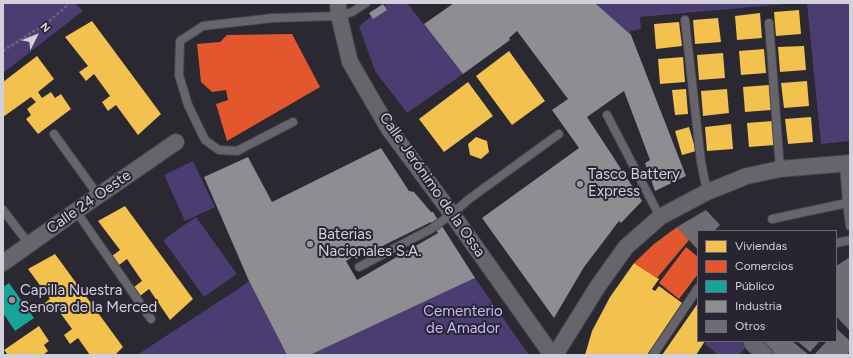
<!DOCTYPE html>
<meta charset="utf-8">
<style>
body{margin:0}
#map{position:relative;width:853px;height:358px;overflow:hidden;background:#2a2830;font-family:Figtree,sans-serif}
canvas{display:block}
.frame{position:absolute;inset:0;border:4px solid #d2d0da;pointer-events:none}
.legend{position:absolute;left:697px;top:230px;width:140px;height:112px;box-sizing:border-box;background:#282533;border:1px solid #6c6976;margin:0;padding:5px 7px;list-style:none;font-size:12px;color:#d2d0da}
.legend li{display:flex;align-items:center;gap:8px;height:20px}
.legend b{width:20px;border:1px solid #6c6976}
.north{position:absolute;left:16px;top:16px;width:40px;height:40px;-webkit-text-stroke:3px #282533;paint-order:stroke;rotate:48deg;font-size:11px;font-weight:700;line-height:16px;text-align:center;color:#d2d0da}
.north::after{content:'';display:block;margin:auto;width:14px;height:18px;background:#d2d0da;clip-path:polygon(50% 0,100% 100%,50% 72%,0 100%)}
</style>
<div id="map">
<canvas width="853" height="358"></canvas>
<div class="frame"></div>
<ul class="legend">
<li><b style="height:11px;background:#f2c14e"></b>Viviendas</li>
<li><b style="height:11px;background:#e4572e"></b>Comercios</li>
<li><b style="height:11px;background:#17a398"></b>Público</li>
<li><b style="height:11px;background:#8d8d92"></b>Industria</li>
<li><b style="height:11px;background:#6f6d74"></b>Otros</li>
</ul>
<div class="north">N</div>
</div>
<script>
const context = document.querySelector('canvas').getContext('2d');
context.lineJoin = 'round';
function paint(path, color) {
  context.fillStyle = color;
  context.fill(path, 'evenodd');
}
function trace(path, color, width, dash) {
  context.strokeStyle = color;
  context.lineWidth = width;
  context.lineCap = dash ? 'butt' : 'round';
  context.setLineDash(dash || []);
  context.stroke(path);
}
function label(font, color, halo, rows, align = 'center') {
  context.font = font + ' Figtree,sans-serif';
  context.lineWidth = 4;
  context.setLineDash([]);
  context.textBaseline = 'middle';
  context.strokeStyle = halo;
  context.fillStyle = color;
  for (const [text, x, y, turn = 0] of rows) {
    context.save();
    context.translate(x, y);
    context.rotate((+turn || 0) * Math.PI / 180);
    context.textAlign = isNaN(turn) ? turn : align;
    if (halo) context.strokeText(text, 0, 0);
    context.fillText(text, 0, 0);
    context.restore();
  }
}
const green = new Path2D(`
 M3,3H75L83,11L3,73Z
 M388,3H407L463,74L407,113L375,71L359,26Z
 M595,3H796L640,17L641,29L630,31L631,35Z
 M807,3H850V141L821,144Z
 M193,161L215,207L185,221L164,175Z
 M196,217L237,274L204,297L163,240Z
 M475,278L529,355H310Z
 M249,281L287,355H137L241,287Z
 M707,341H751L739,355H718L705,344Z`);
const homes = new Path2D(`
 M799,10L801,34L776,36L774,12Z
 M760,13L762,38L737,40L735,16Z
 M718,18L721,42L695,44L693,20Z
 M92,21L161,114L138,135L116,105L108,111L102,102L110,96L94,74L86,81L79,72L88,66L65,37Z
 M679,22L682,46L656,49L654,24Z
 M804,46L806,70L780,72L778,47Z
 M764,49L766,73L741,75L739,51Z
 M509,51L545,101L512,125L476,76Z
 M723,53L725,78L699,80L697,55Z
 M37,56L54,79L38,92L42,98L51,92L55,98L61,94L71,109L38,134L26,119L31,115L27,109L36,102L31,97L3,117V82Z
 M683,57L685,82L660,84L658,59Z
 M807,81L809,106L784,108L781,83Z
 M468,82L493,116L444,152L419,119Z
 M769,85L771,110L745,112L743,87Z
 M686,89L688,114L675,115L672,90Z
 M727,89L729,113L703,116L701,91Z
 M811,117L813,142L788,144L785,119Z
 M772,121L774,145L749,147L747,123Z
 M731,124L733,149L707,151L705,127Z
 M689,127L696,151L682,155L675,131Z
 M476,137L487,141L489,152L481,159L470,155L468,144Z
 M125,206L193,299L170,320L149,289L140,296L134,287L142,281L127,259L119,265L112,256L120,250L98,221Z
 M55,254L123,347L115,355H90L78,338L70,344L64,335L72,329L56,307L48,314L42,305L50,299L28,269Z
 M634,263L659,279L652,289L655,291L659,286L682,303L647,355H585L592,331L610,297Z
 M698,303V341H705L696,355H662Z
 M39,326L49,341L44,345L48,351L43,355H8L4,350Z`);
const shops = new Path2D(`
 M292,34L320,87L227,141L216,104L228,100L226,90L212,92L201,82L197,44L220,42L227,35Z
 M677,227L689,240L657,278L634,263L654,244Z
 M686,247L698,257V274L679,299L659,283Z`);
const public = new Path2D(`
 M9,283L34,318L15,331L3,313V287Z`);
const industry = new Path2D(`
 M454,3H595L631,35L686,176L655,191L645,163L650,160L624,91L587,117L642,201L621,223L619,221L584,267L554,318L482,218L579,148L552,110L568,99L517,31L509,38L510,40L463,74L424,24Z
 M383,4L387,10L373,19L369,13Z
 M381,148L409,191L414,192L431,212H433L475,278L310,355H287L249,281L204,177L248,157L272,202ZM431,222L438,233L357,280L346,261L354,256L356,259Z`);
const building = new Path2D(`
 M706,210L720,225L714,231H698V250L677,227Z
 M850,257V331L836,316V266Z
 M837,329L850,341V351L846,355H814L827,341H836V331Z
 M756,341H792L809,355H772Z
 M797,341H820L810,352Z`);
const path = new Path2D(`
 M3,51L48,22L68,5L67,3`);
const service = new Path2D(`
 M685,20L701,162L707,192
 M769,23L780,169
 M607,115L660,217
 M293,122L237,151L219,150L205,140L188,105L179,75L180,41L203,26L273,18L339,16L352,12L366,3
 M54,134L98,195
 M847,203L850,226
 M3,210L29,244
 M76,211L151,319
 M772,219L847,203L844,164
 M836,243L850,240
 M359,267L431,229L452,214L469,199L559,134
 M653,355L698,288`);
const minor = new Path2D(`
 M338,3L339,16L350,62L389,129L452,214L552,355
 M3,263L76,211L176,142
 M752,343L765,355
 M555,355L598,286L626,247L660,217L707,192L747,176L780,169L850,163`);
const markers = [
 [580,184,4,"#97959e"],
 [310,244,4,"#97959e"],
 [12,300,4,"#97959e"]
];
const poiNames = [
 ["Tasco Battery",588,175],
 ["Express",588,192],
 ["Baterias",318,235],
 ["Nacionales S.A.",318,252],
 ["Capilla Nuestra",20,291],
 ["Senora de la Merced",20,308]
];
const streetNames = [
 ["Calle Jerónimo de la Ossa",432,185,55],
 ["Calle 24 Oeste",89,202,-35]
];
const parkNames = [
 ["Cementerio",463,312],
 ["de Amador",463,329]
];
paint(green, '#4b3c72');
paint(homes, '#f2c14e');
paint(shops, '#e4572e');
paint(public, '#17a398');
paint(industry, '#8d8d92');
paint(building, '#6f6d74');
trace(service, '#45444a', 10);
trace(minor, '#45444a', 18);
trace(path, '#68676d', 2.5, [3, 2]);
trace(service, '#66656c', 8);
trace(minor, '#66656c', 16);
for (const [x, y, r, color] of markers) {
  const dot = new Path2D();
  dot.arc(x, y, r, 0, 2 * Math.PI);
  context.fillStyle = color;
  context.fill(dot);
  trace(dot, '#282533', 1.5);
}
label('15px', '#d2d0da', '#282533', poiNames, 'left');
label('15px', '#d2d0da', '#282533', streetNames);
label('15px', '#c6b9f5', '#282533', parkNames);
</script>
